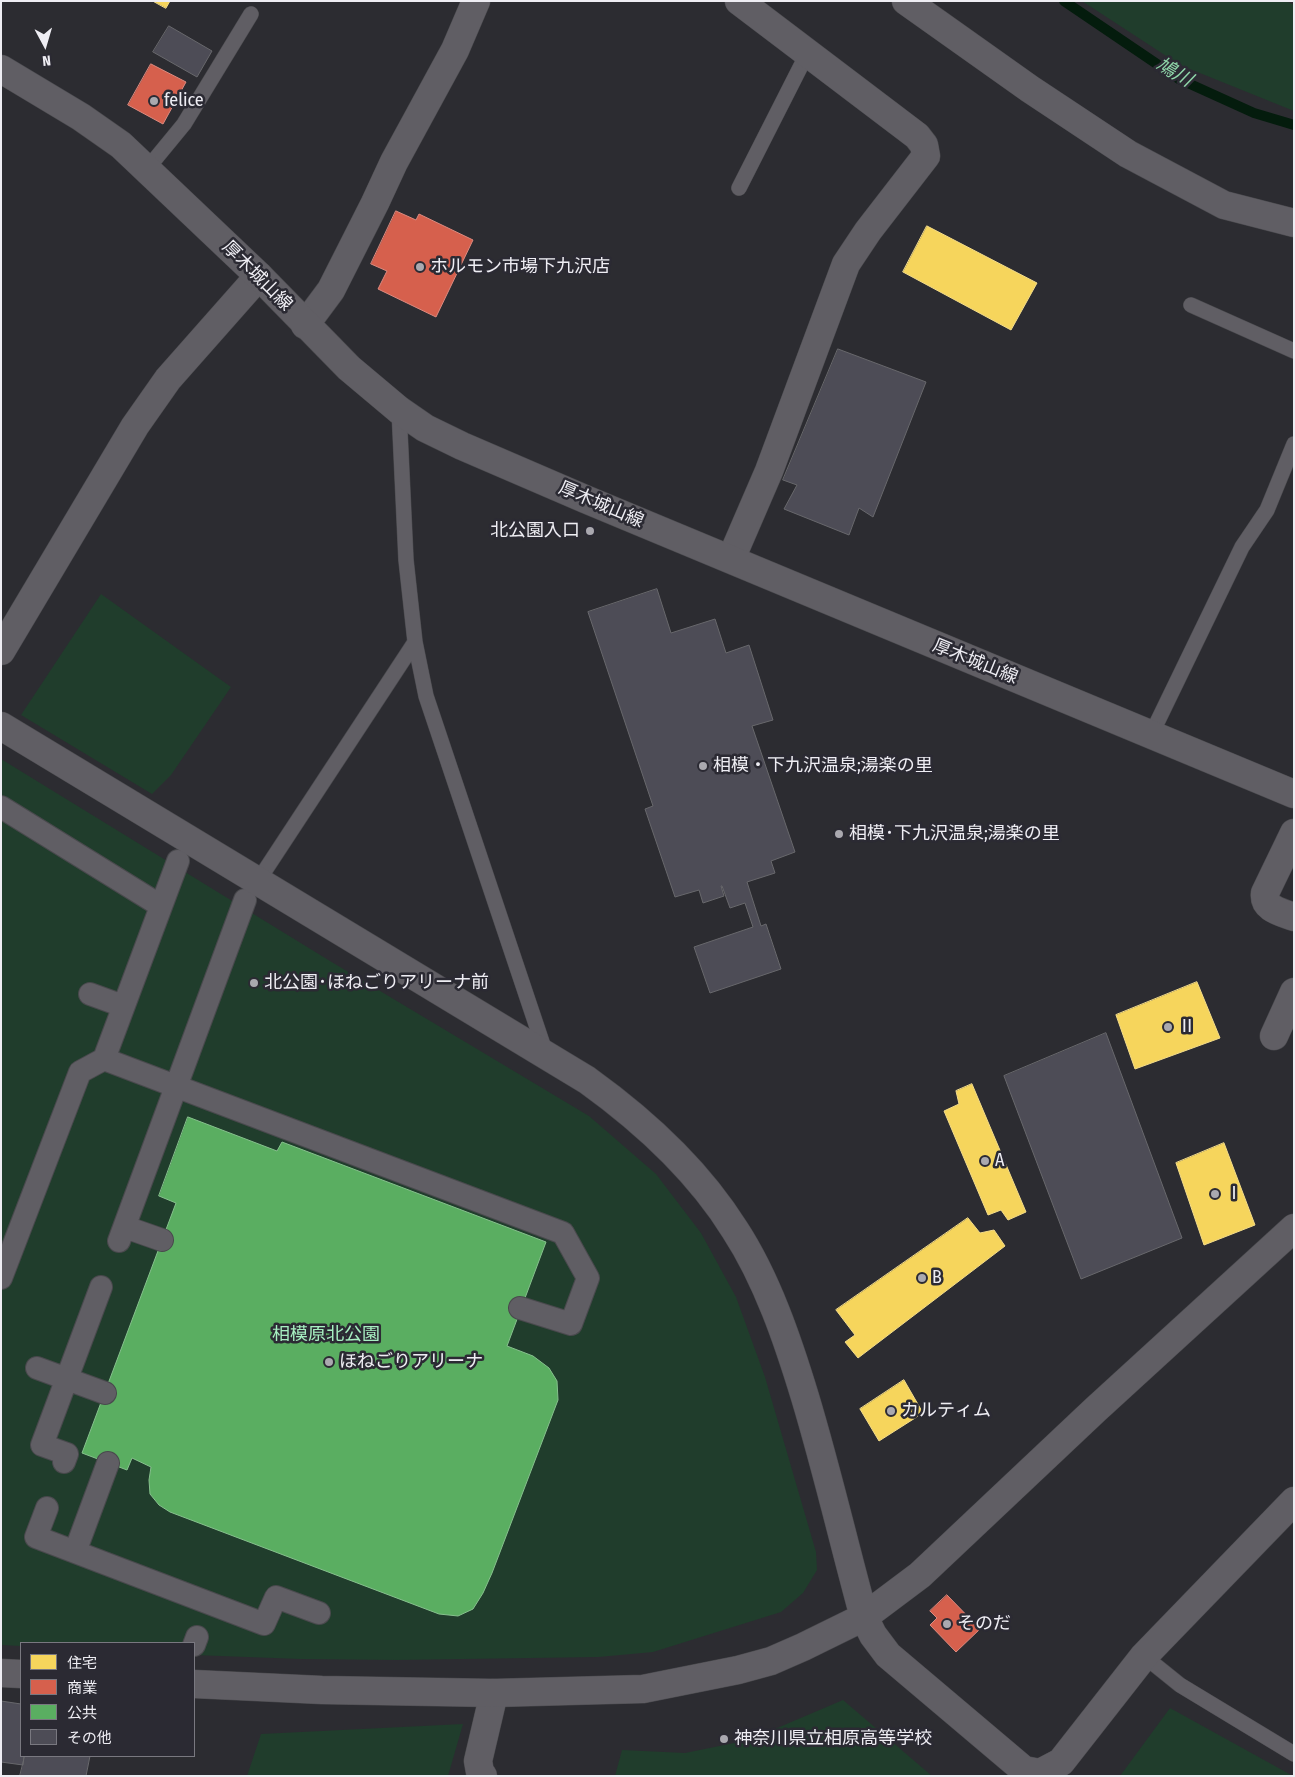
<!DOCTYPE html>
<meta charset="utf-8">
<style>
body{margin:0}
#map{position:relative;width:1295px;height:1777px;overflow:hidden;background:#2c2c31;font-family:"Fira Sans Condensed","Noto Sans JP",sans-serif}
canvas{display:block}
.frame{position:absolute;inset:0;border:2px solid #eeedf3;pointer-events:none}
.legend{position:absolute;left:20px;top:1642px;width:175px;height:115px;box-sizing:border-box;background:#2b2a33;border:1px solid #797880;margin:0;padding:6px 9px;list-style:none;font-size:15px;color:#eeedf3}
.legend li{display:flex;align-items:center;gap:10px;height:25px}
.legend b{width:25px;border:1px solid #797880}
.north{position:absolute;left:20px;top:20px;width:50px;height:50px;-webkit-text-stroke:4px #2b2a33;paint-order:stroke;rotate:174deg;font-size:14px;font-weight:700;line-height:20px;text-align:center;color:#eeedf3}
.north::after{content:'';display:block;margin:auto;width:18px;height:22px;background:#eeedf3;clip-path:polygon(50% 0,100% 100%,50% 72%,0 100%)}
</style>
<div id="map">
<canvas width="1295" height="1777"></canvas>
<div class="frame"></div>
<ul class="legend">
<li><b style="height:14px;background:#f6d55c"></b>住宅</li>
<li><b style="height:14px;background:#d6604d"></b>商業</li>
<li><b style="height:14px;background:#5aae61"></b>公共</li>
<li><b style="height:14px;background:#4d4c56"></b>その他</li>
</ul>
<div class="north">N</div>
</div>
<script>
const context = document.querySelector('canvas').getContext('2d');
context.lineJoin = 'round';
function paint(path, color) {
  context.fillStyle = color;
  context.fill(path, 'evenodd');
}
function trace(path, color, width, dash) {
  context.strokeStyle = color;
  context.lineWidth = width;
  context.lineCap = dash ? 'butt' : 'round';
  context.setLineDash(dash || []);
  context.stroke(path);
}
function label(font, color, halo, rows, align = 'center') {
  context.font = font + ' "Fira Sans Condensed","Noto Sans JP",sans-serif';
  context.lineWidth = 5;
  context.setLineDash([]);
  context.textBaseline = 'middle';
  context.strokeStyle = halo;
  context.fillStyle = color;
  for (const [text, x, y, turn = 0] of rows) {
    context.save();
    context.translate(x, y);
    context.rotate((+turn || 0) * Math.PI / 180);
    context.textAlign = isNaN(turn) ? turn : align;
    if (halo) context.strokeText(text, 0, 0);
    context.fillText(text, 0, 0);
    context.restore();
  }
}
const green = new Path2D(`
 M1082,1H1286L1294,5V111L1180,65Z
 M101,594L231,687L171,775L152,794L21,715Z
 M1,759L330,961L589,1116L656,1174L701,1233L736,1297L765,1377L816,1552L817,1570L803,1593L781,1612L653,1652L598,1657L397,1660L300,1659L194,1655V1643H21V1646L1,1645Z
 M843,1700L932,1776H615L622,1750L685,1753L749,1740Z
 M1170,1708L1293,1776H1120Z
 M463,1724L448,1776H247L261,1734Z`);
const homes = new Path2D(`
 M153,1H170L166,8Z
 M927,226L1037,283L1011,330L903,272Z
 M1197,982L1220,1038L1135,1069L1116,1015Z
 M972,1084L1026,1212L1008,1220L1001,1210L988,1215L944,1111L959,1104L956,1091Z
 M1224,1143L1255,1225L1204,1245L1176,1163Z
 M968,1218L980,1233L994,1230L1005,1246L858,1358L845,1342L855,1335L836,1310Z
 M904,1380L923,1413L879,1441L860,1409Z`);
const shops = new Path2D(`
 M151,64L186,82L163,124L128,105Z
 M396,211L416,220L419,214L473,240L436,317L378,289L387,271L371,264Z
 M947,1595L980,1629L956,1652L930,1625L937,1618L930,1611Z`);
const public = new Path2D(`
 M188,1117L277,1151L282,1142L546,1242L507,1346L533,1356L549,1368L557,1381L558,1400L492,1573L483,1593L473,1609L458,1616L439,1614L170,1512L159,1505L150,1494L149,1480L151,1467L132,1458L127,1470L82,1453L176,1203L159,1196Z`);
const stream = new Path2D(`
 M1064,1L1179,79L1254,113L1294,125`);
const building = new Path2D(`
 M169,26L212,51L197,77L153,52Z
 M838,349L926,382L873,517L859,508L849,535L784,509L797,485L783,480Z
 M657,589L671,633L715,619L726,653L749,645L773,720L752,726L795,852L771,861L775,873L747,882L761,926L766,924L781,969L710,993L694,947L753,927L745,903L730,908L722,886H721L724,896L703,903L699,890L675,897L645,809L653,806L588,612Z
 M1106,1033L1182,1238L1081,1279L1004,1076Z
 M1,1701L21,1704V1756H24L23,1765L1,1762Z
 M25,1756H90L86,1776H20Z`);
const service = new Path2D(`
 M147,169L184,124L251,14
 M739,188L808,52
 M1191,305L1294,351
 M399,410L406,560L415,642L426,696L546,1054
 M1151,735L1242,547L1267,510L1294,444
 M258,881L415,642
 M1144,1656L1180,1685L1294,1754`);
const pedestrian = new Path2D(`
 M1,807L161,906
 M90,994L123,1006
 M104,1059L563,1233L588,1278L571,1324L520,1308
 M125,1227L162,1240
 M119,1241L245,900
 M1,1278L80,1072L104,1059L178,861
 M37,1368L105,1393
 M64,1462L67,1454L42,1445L101,1287
 M47,1508L36,1537L264,1624L276,1597L319,1613
 M75,1552L108,1463
 M194,1645L197,1637`);
const minor = new Path2D(`
 M906,1L1030,89L1128,154L1224,205L1294,223
 M305,325L331,290L375,203L394,162L455,50L476,1
 M731,559L769,471L846,264L868,231L926,156L924,145L917,136L739,1
 M1294,833L1265,893C1263,909 1281,912 1294,917
 M1274,1036L1294,992
 M483,1776L480,1772L478,1761L494,1693`);
const tertiary = new Path2D(`
 M1,651L135,426L168,379L259,276
 M1,726L587,1080C644,1121 697,1169 735,1230C767,1279 788,1341 805,1397C827,1470 844,1544 864,1617L873,1635L888,1655L1024,1770L1040,1773L1061,1762L1144,1656L1294,1501
 M1,1673L21,1674
 M194,1684L322,1690L494,1693L643,1689L738,1670L771,1661L803,1647L864,1617L920,1575L1095,1410L1294,1228`);
const secondary = new Path2D(`
 M1,69L81,117L121,145L259,276L349,368L399,410L425,428L462,446L585,499L1294,794`);
const markers = [
 [154,101,5,"#aaa9af"],
 [420,267,5,"#aaa9af"],
 [590,531,5,"#aaa9af"],
 [703,766,5,"#aaa9af"],
 [839,834,5,"#aaa9af"],
 [254,983,5,"#aaa9af"],
 [1168,1027,5,"#aaa9af"],
 [985,1161,5,"#aaa9af"],
 [1215,1194,5,"#aaa9af"],
 [922,1278,5,"#aaa9af"],
 [329,1362,5,"#aaa9af"],
 [891,1411,5,"#aaa9af"],
 [947,1624,5,"#aaa9af"],
 [724,1739,5,"#aaa9af"]
];
const poiNames = [
 ["felice",164,101],
 ["ホルモン市場下九沢店",430,267],
 ["北公園入口",580,531,"right"],
 ["相模・下九沢温泉;湯楽の里",713,766],
 ["相模･下九沢温泉;湯楽の里",849,834],
 ["北公園･ほねごりアリーナ前",264,983],
 ["Ⅱ",1178,1027],
 ["A",995,1161],
 ["Ⅰ",1225,1194],
 ["B",932,1278],
 ["ほねごりアリーナ",339,1362],
 ["カルティム",901,1411],
 ["そのだ",957,1624],
 ["神奈川県立相原高等学校",734,1739]
];
const streetNames = [
 ["厚木城山線",257,276,45],
 ["厚木城山線",601,505,23],
 ["厚木城山線",975,662,22]
];
const parkNames = [
 ["相模原北公園",326,1335]
];
const waterNames = [
 ["鳩川",1174,73,30]
];
paint(green, '#203d2c');
paint(homes, '#f6d55c');
trace(homes, '#f4dc89', 1);
paint(shops, '#d6604d');
trace(shops, '#dd8a7f', 1);
paint(public, '#5aae61');
trace(public, '#86c18d', 1);
trace(stream, '#041c0d', 10);
paint(building, '#4d4c56');
trace(building, '#68686c', 1);
trace(service, '#49494d', 16);
trace(pedestrian, '#49494d', 24);
trace(minor, '#49494d', 29);
trace(tertiary, '#49494d', 29);
trace(secondary, '#49494d', 29);
trace(service, '#605e64', 15);
trace(pedestrian, '#605e64', 22);
trace(minor, '#605e64', 28);
trace(tertiary, '#605e64', 28);
trace(secondary, '#605e64', 28);
for (const [x, y, r, color] of markers) {
  const dot = new Path2D();
  dot.arc(x, y, r, 0, 2 * Math.PI);
  context.fillStyle = color;
  context.fill(dot);
  trace(dot, '#2b2a33', 2);
}
label('18px', '#eeedf3', '#2b2a33', poiNames, 'left');
label('18px', '#eeedf3', '#2b2a33', streetNames);
label('18px', '#a7efc1', '#2b2a33', parkNames);
label('italic 19px', '#8fd6a9', '#2b2a33', waterNames);
</script>
